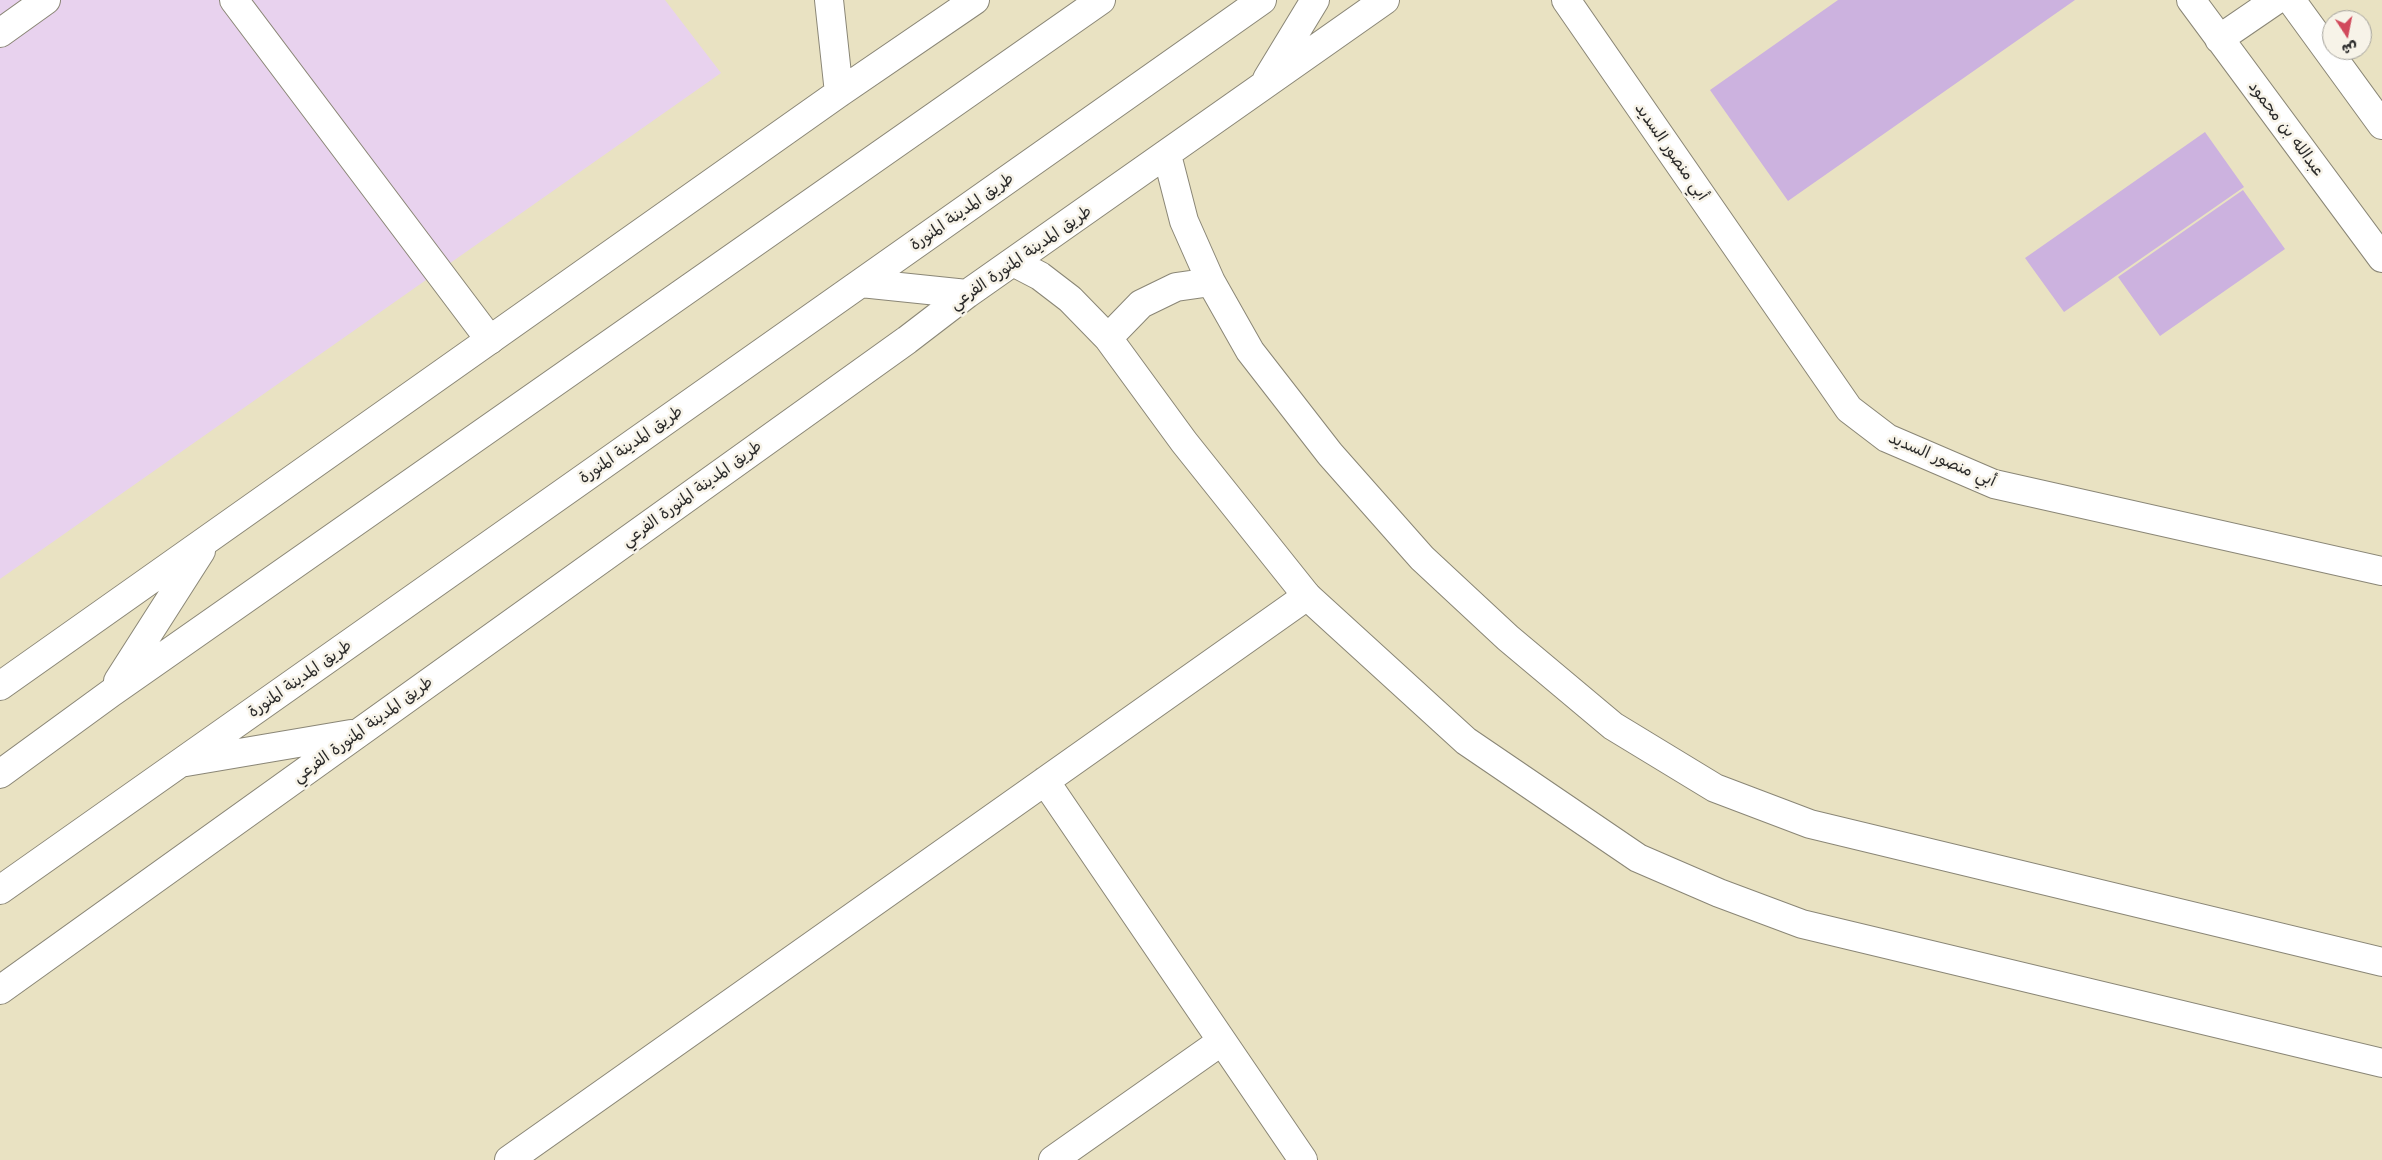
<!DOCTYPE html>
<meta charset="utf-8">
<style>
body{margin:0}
#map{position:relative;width:2382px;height:1160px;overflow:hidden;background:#e9e2c2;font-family:"Playpen Sans","Playpen Sans Arabic",sans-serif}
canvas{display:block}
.north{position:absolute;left:2322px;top:10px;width:50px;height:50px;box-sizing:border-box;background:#f7f3e8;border:1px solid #a5a39c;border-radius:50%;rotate:169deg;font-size:14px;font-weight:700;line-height:20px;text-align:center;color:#2b2b2b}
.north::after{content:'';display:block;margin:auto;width:18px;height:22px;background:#d1495b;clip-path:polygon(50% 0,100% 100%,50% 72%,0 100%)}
</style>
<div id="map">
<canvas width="2382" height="1160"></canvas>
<div class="north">ش</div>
</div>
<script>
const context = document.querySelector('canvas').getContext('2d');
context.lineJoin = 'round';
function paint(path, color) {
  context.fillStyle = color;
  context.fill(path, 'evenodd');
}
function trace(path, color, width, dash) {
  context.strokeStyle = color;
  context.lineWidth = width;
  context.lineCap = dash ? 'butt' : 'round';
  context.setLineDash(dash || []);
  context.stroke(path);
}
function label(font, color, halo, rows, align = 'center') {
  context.font = font + ' "Playpen Sans","Playpen Sans Arabic",sans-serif';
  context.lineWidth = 5;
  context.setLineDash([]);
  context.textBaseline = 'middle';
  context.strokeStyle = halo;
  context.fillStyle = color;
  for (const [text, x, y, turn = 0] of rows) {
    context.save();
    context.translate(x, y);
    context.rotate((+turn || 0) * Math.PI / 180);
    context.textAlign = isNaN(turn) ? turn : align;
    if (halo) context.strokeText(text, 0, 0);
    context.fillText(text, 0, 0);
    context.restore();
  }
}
const built = new Path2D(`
 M0,0H665L721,73L0,579Z`);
const building = new Path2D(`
 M1838,0H2075L1788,201L1710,90Z
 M2205,132L2244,187L2064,312L2025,258Z
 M2243,190L2285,249L2160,336L2118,277Z`);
const minor = new Path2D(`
 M234,0L490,340
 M1566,0L1849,409L1887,438L1994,484L2382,571
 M2191,0L2382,258
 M2291,0L2382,125
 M0,33L46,0
 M2219,39L2276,0
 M1045,781L1303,1160
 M509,1160L1307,596
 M1053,1160L1222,1041`);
const tertiary = new Path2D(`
 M829,0L839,93
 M1267,79L1315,0
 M1167,155L1184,221L1211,282L1250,351L1330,454L1422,558L1508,638L1613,726L1715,788L1810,824L2382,962
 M1015,263L1040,276L1070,299L1108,338L1184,442L1307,596L1466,741L1638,858L1719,893L1802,924L2382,1063
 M861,283L967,294
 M1108,338L1141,304L1176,287L1211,282
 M118,681L201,551
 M0,686L839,93L975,0
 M186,762L351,734
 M0,774L111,693L1101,0
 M0,890L1262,0
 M0,990L907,340L967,294L1385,0`);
const streetNames = [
 ["عبدالله بن محمود",2286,129,53],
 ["أبي منصور السديد",1671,152,55],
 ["طريق المدينة المنورة",962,212,-35],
 ["طريق المدينة المنورة الفرعي",1021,258,-35],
 ["طريق المدينة المنورة",631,445,-35],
 ["أبي منصور السديد",1942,460,23],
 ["طريق المدينة المنورة الفرعي",692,494,-36],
 ["طريق المدينة المنورة",300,679,-35],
 ["طريق المدينة المنورة الفرعي",363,730,-36]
];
paint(built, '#e8d2ee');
paint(building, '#ccb2df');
trace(minor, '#8a8676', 30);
trace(tertiary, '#8a8676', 30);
trace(minor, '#fff', 28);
trace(tertiary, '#fff', 28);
label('16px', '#2b2b2b', '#f7f3e8', streetNames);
</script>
